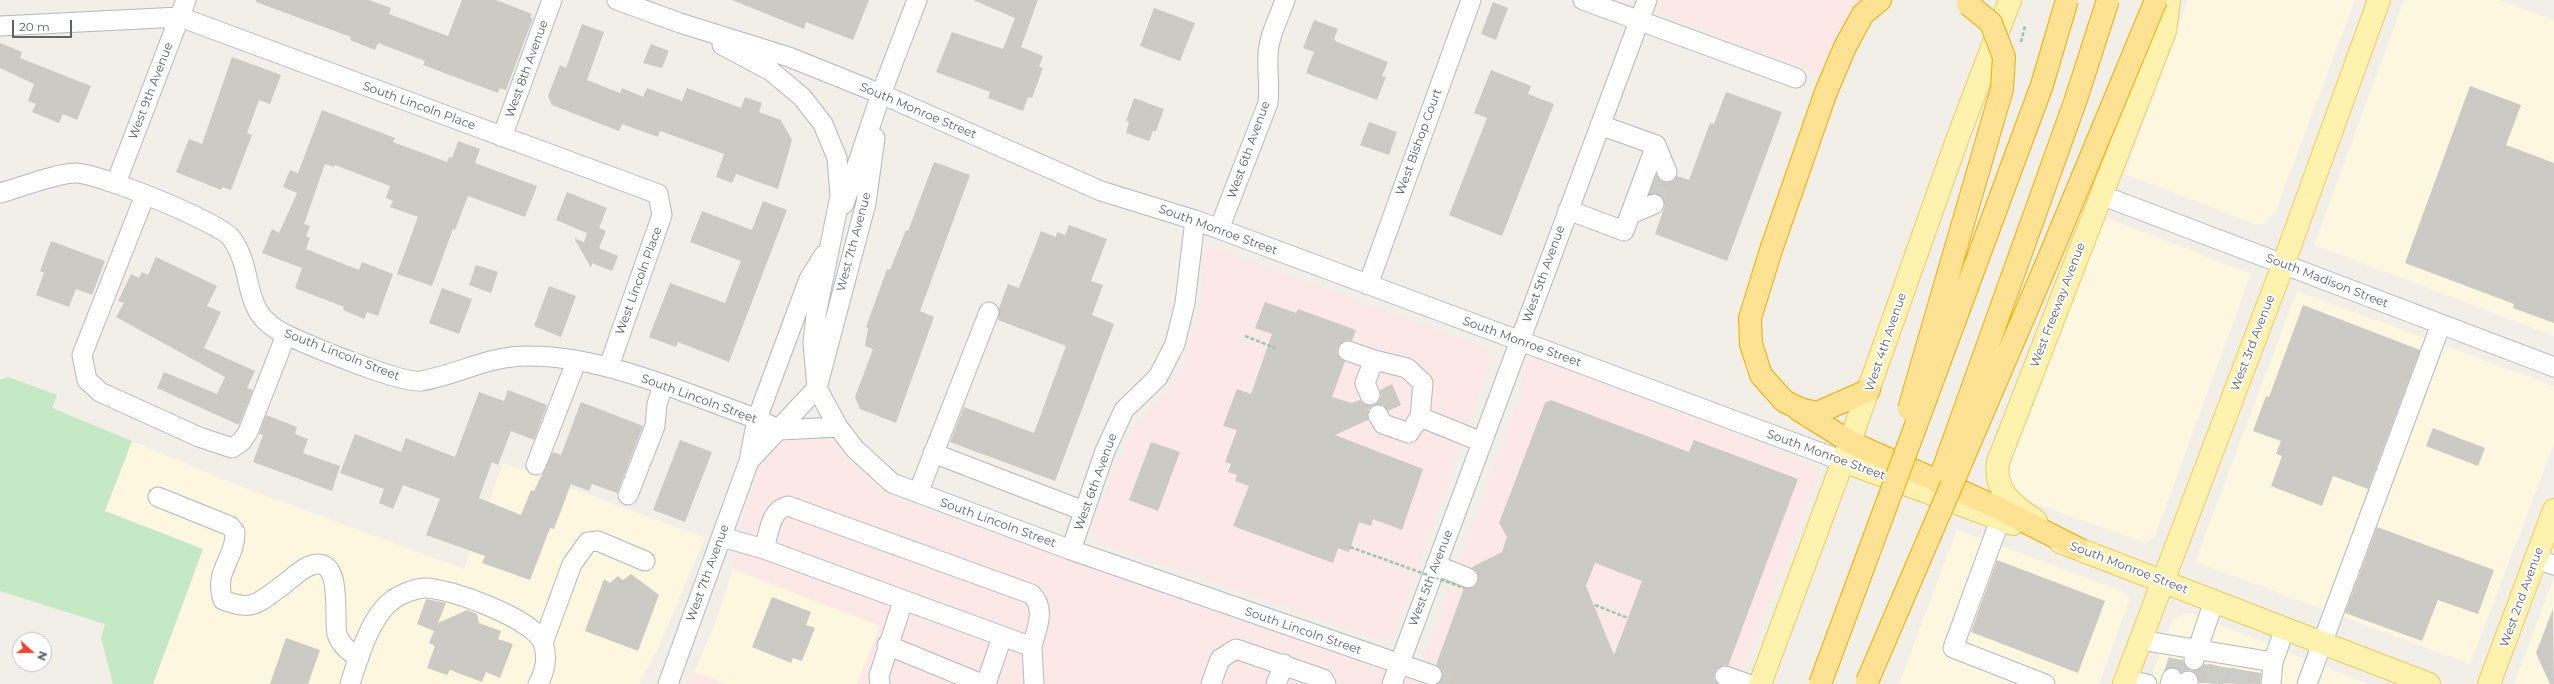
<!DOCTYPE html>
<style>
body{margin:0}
#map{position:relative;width:2554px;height:684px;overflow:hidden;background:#f1efe8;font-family:Montserrat,sans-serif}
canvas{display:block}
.north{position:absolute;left:12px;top:632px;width:40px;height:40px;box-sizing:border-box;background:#fff;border:1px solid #bfc1c3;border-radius:50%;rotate:111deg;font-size:11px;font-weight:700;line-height:16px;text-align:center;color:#5f6368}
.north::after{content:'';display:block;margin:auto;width:14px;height:18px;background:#ea4335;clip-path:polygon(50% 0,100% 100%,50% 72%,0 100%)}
.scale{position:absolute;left:12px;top:20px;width:60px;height:18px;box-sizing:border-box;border:2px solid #5f6368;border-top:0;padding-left:5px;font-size:12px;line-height:14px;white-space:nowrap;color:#5f6368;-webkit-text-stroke:3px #fff;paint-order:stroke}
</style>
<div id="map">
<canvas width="2554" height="684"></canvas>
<div class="north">N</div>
<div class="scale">20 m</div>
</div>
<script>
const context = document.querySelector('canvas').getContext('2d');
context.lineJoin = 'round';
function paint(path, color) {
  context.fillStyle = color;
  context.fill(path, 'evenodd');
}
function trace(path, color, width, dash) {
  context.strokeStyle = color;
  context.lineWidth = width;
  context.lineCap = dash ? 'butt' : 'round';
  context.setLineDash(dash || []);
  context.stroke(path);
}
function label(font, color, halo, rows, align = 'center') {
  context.font = font + ' Montserrat,sans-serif';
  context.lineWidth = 4;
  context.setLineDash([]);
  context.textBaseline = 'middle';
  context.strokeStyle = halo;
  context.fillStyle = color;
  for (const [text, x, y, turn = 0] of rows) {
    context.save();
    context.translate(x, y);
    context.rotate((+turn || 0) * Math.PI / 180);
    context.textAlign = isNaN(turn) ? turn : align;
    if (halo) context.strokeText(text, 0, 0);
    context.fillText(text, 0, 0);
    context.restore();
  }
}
const commercial = new Path2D(`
 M2188,0H2355L2275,213L2264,224H2255L2125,174Z
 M2404,0H2500L2554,20V336L2314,245Z
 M2107,218L2251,274L2155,536L2145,543L2026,500L2012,487L2009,476L2010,466L2056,334L2102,223Z
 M2297,291L2554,386V444L2470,664L2195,562Z
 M132,441L237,485L464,569L503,463L705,538L657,651L639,684H153L203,549L104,511Z
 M1957,529L2124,592L2128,596L2129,601L2099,684H1899Z
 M733,569L880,626L857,684H725L694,672L716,621Z
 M2554,577V684H2514Z
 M2185,613L2193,614L2368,684H2149L2172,621Z`);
const medical = new Path2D(`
 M1662,0H1860L1850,9L1821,74L1658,13Z
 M1213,248L1475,344L1486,350L1491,359L1391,643L1095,541L1090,531L1134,427L1167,392L1183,365L1200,312L1204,251Z
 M1538,358L1812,464L1817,469V475L1739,684H857L880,626L733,569L747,501L764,455L776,441L792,433L810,431L829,439L871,484L896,498L1415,682L1517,405L1528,359Z
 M694,672L725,684H689Z`);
const green = new Path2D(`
 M8,377L57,395L52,408L132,441L105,511L203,549L153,684H113L101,638L105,624L0,591V380Z`);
const building = new Path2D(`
 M256,0H369L391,8L389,14L448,36L462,0H496L532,14L530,17L533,18L506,90L500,88L498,93L423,65L425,61L378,43L375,50L350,40L351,37L256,2Z
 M732,0H869L853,40L806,22L804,29Z
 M973,0H1038L1021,47L1043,56L1039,67L1043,68L1032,98L1028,97L1023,111L988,98L990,92L936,72L952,32L1003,49L1015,18Z
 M1493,2L1508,8L1496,40L1481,34Z
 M1154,8L1195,23L1180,61L1140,46Z
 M1314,20L1338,29L1334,39L1337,42L1388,62L1382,76L1386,77L1377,100L1306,73L1314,52L1303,48Z
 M582,24L604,32L587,80L620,93L622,88L643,97L647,88L682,101L687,88L741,108L745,97L762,103L759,112L781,120L792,140L778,189L736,174L732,183L716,177L724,154L660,131L658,137L622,124L619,131L552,105L548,96L560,65L566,68Z
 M0,43L22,52L20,58L91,86L77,120L63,114L59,123L32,112L36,104L28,101L34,84L0,68Z
 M651,44L669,51L662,68L643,63Z
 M232,57L281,75L270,104L259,100L247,133L252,135L231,190L222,187L221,190L176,172L189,139L202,144Z
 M1491,70L1531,86L1528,94L1554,104L1502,236L1449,215L1487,118L1474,113Z
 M2470,86L2521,105L2506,145L2554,163V323L2513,308L2514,304L2405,263Z
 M1726,92L1782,112L1727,261L1655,234L1665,205L1660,195L1650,194L1656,175L1665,183L1671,182L1677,176L1689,180L1710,123L1714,124Z
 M1134,98L1164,109L1156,131H1153L1149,141L1126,133L1129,122L1126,121Z
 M322,110L395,138L393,142L447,162L449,157L452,158L458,141L480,149L475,163L537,186L525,217L468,196L455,230L453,229L432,286L397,274L418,217L390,207L393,201L386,198L390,186L335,165L334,167L325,164L304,224L310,226L306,236L310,238L306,249L359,270L362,262L393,274L378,316L367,312L364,319L343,310L344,307L295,288L302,268L262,253L272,229L279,233L297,193L283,187L290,170L298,173Z
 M1369,122L1397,132L1389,155L1360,145Z
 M934,162L970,175L920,311L934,317L896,423L860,409L855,397L873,349L865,346L868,328L866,327L887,269L890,270L906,230L908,231Z
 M567,192L607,208L599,228L606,231L599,248L618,256L612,271L592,263L591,268L574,238L584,242L587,233L556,220Z
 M763,201L787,210L729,362L678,342L676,347L649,337L670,283L725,303L741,261L690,242L702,211L752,230Z
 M1069,225L1107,239L1091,281L1103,285L1092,315L1114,324L1055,481L950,442L964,407L1034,433L1066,346L998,320L999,308L1008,284L1019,288L1041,231L1056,237L1057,232L1065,235Z
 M51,241L105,261L92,295L76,289L69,307L36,295L44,273L40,271Z
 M156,257L217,286L207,306L221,312L204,348L255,371L247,388L253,390L239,425L157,388L164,372L217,394L225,377L116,317L124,303L118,301L131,274L139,278L142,272L148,275Z
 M476,265L498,272L491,293L469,285Z
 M549,286L576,296L561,337L534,326Z
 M442,288L472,299L459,334L429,323Z
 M1265,302L1296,313L1298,309L1356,330L1352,341L1346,340L1338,347L1337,353L1345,361L1332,397L1352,403L1360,400L1364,404L1373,405L1368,410V420L1335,435L1423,469L1402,530L1373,519L1371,526L1359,522L1349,552L1338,548L1333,563L1233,526L1249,486L1235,481L1237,475L1228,472L1231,464L1225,462L1237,430L1223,426L1237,389L1251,394L1272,334L1255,328Z
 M2303,305L2420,350L2368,489L2333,476L2322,506L2271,486L2282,456L2276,454L2281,441L2253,431L2266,396L2269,397Z
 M1392,384L1401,405L1388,411L1383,405H1375L1381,397L1380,390Z
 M508,390L547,405L534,440L511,431L498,465L492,462L479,498L521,515L531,490L534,491L553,452L561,455L581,402L643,426L617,493L592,484L589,491L571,484L554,529L550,528L530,580L482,563L485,556L426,535L440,499L403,485L393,509L379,503L384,489L340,473L355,434L401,452L406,438L455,457L479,392L504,401Z
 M1551,400L1689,452L1694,440L1798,479L1728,666L1723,665L1715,672L1714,678L1718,684H1438L1442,679L1443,673L1436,665L1464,588L1474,587L1478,582L1477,572L1472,567L1502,552L1507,537L1499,523L1545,403ZM1595,563L1642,581L1614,655L1586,586Z
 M266,415L297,427L295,434L308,439L303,453L340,466L332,491L253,462L263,435L259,434Z
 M2433,428L2485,448L2478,466L2426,446Z
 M680,440L712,452L685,522L653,510Z
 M1151,442L1180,452L1158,511L1129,500Z
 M2377,527L2494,570L2478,614L2438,600L2422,641L2345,613Z
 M1997,560L2105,601L2078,673L1971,632Z
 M631,574L659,595L638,651L585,631L604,579L610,583L618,576L623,580Z
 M772,597L811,612L806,625L815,628L802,661L793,658L791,663L752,647Z
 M426,599L446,603L438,623L467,610L477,614L479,623L501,631L498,639L513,644L500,678L486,672L482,682L450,670L447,675L427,668L435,646L429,643L434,631L417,624Z
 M2553,609L2554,684H2550L2536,653Z
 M286,638L320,650L308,684H270Z
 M2170,658L2183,660L2186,667L2191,670L2181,672L2175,667L2166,669Z
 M2204,664L2261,673L2260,684L2199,683L2196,674L2191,671L2201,668Z`);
const minorTunnel = new Path2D(`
 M1654,204L1667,172
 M1432,675L1458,684
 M2172,678L2178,659
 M2213,684L2218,666
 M2237,684L2241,670`);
const path = new Path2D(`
 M2021,42L2025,26
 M1245,336L1275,348
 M1595,605L1628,618`);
const minor = new Path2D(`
 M617,0L680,23L789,57L881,94L1101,191L1195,220L1843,461
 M1583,0L1796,78
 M0,26L180,17L658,194L662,215L609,366
 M722,45L771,71L802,97L823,124L837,158L840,196L816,315L813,343L817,388L838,427L855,449L892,483L1071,550L1432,675
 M502,137L552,0
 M1656,145L1667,172
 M116,183L186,0
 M0,193C19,188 57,173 75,173C96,172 222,223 232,239C257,275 238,313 287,335C310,346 402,384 421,381C459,374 491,355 530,356C604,356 688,394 757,419L780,430L838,427
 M145,195L82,355L87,380L100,392L199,437L232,448L241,442L248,432L286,335
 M2101,195L2554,367
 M844,204L881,94L917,0
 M1568,210L1624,231L1656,145L1600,125
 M1631,214L1654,204
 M1219,229L1268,103C1270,86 1267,73 1268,56C1268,37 1279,18 1285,0
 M1368,285L1471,0
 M1348,351L1374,360
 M1370,395L1365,383L1374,360L1407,368L1423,383L1420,417
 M1378,415L1383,424L1409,433L1420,417L1482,442
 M933,453L1084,511
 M749,461L817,388L866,203L875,138
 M536,465L576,362
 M918,493L989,312
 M628,495L655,426L657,404L663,386
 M158,497L230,526L235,532C236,558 213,571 223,600C253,612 258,603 283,585C291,579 299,571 307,567C345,549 333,617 337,634C340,645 350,652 359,658
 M2000,520L1953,648L2045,684
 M722,537L764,549L1032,647L1034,684
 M764,549C769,534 770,509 788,506L1031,594C1047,609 1036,629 1032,647
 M1071,550L1105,451L1124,410L1158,377L1175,344L1185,303L1195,220
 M2536,559L2554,565
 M1436,565L1468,578
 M2140,640L2273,662L2271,684
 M543,643L572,564L588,542L598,541L645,561
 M887,645L982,684
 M2194,660L2214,601
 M2273,662L2285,628
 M1725,676L1748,684
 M2126,680L2147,684
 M350,684C358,659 371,614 394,599C401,594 417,588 425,588C450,588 534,619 543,643C548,657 545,672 538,684
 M668,684L749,461L757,419L809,279L824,255
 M880,684L879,676L903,601
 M986,684L1002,637
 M1211,684L1220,659L1236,649L1323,679L1326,684
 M1276,684L1284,664
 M1392,684L1647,0
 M2170,684L2172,678
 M2187,684L2188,681
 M2307,684L2441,324`);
const major = new Path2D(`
 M1843,461L2013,524
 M2036,521C2014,506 1993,491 1998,462L2165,31L2169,0
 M2060,542L2429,684
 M1760,684L1843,461L1957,140L2010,0
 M2124,684L2283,265L2379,0
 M2489,684L2554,510`);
const highway = new Path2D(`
 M1869,390L1817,413L1800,409L1784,401L1761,375L1751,344L1750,318L1771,250L1826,92L1845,47L1863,14L1880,0
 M1799,410L1850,442L1994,506L2077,548`);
const pathBridge = new Path2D(`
 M1350,547L1464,588`);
const highwayBridge = new Path2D(`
 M1909,409L2002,89L2004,57L1991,23L1968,4
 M1943,470L2075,102L2108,0
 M1867,682L2049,258L2156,0
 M1820,684L2042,85L2067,0`);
const streetNames = [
 ["West 8th Avenue",527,69,-70],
 ["West 9th Avenue",151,91,-69],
 ["South Lincoln Place",419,106,20],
 ["South Monroe Street",918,111,23],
 ["West Bishop Court",1419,142,-70],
 ["West 6th Avenue",1249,150,-70],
 ["South Monroe Street",1218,230,20],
 ["West 7th Avenue",854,242,-75],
 ["West 5th Avenue",1544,274,-70],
 ["West Lincoln Place",639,281,-70],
 ["South Madison Street",2327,281,21],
 ["West Freeway Avenue",2058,305,-69],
 ["South Monroe Street",1522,342,20],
 ["West 4th Avenue",1886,342,-71],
 ["West 3rd Avenue",2253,343,-69],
 ["South Lincoln Street",342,355,21],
 ["South Lincoln Street",699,399,20],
 ["South Monroe Street",1826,455,20],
 ["West 6th Avenue",1096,482,-70],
 ["South Lincoln Street",998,523,20],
 ["South Monroe Street",2129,568,21],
 ["West 7th Avenue",708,573,-70],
 ["West 5th Avenue",1431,578,-69],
 ["West 2nd Avenue",2522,597,-70],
 ["South Lincoln Street",1303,631,19]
];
paint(commercial, '#fef7e0');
paint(medical, '#fce8e6');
paint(green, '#c5e8c5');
paint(building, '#cccac5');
trace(minorTunnel, '#ccccc8', 19, [19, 10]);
trace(minor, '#b5b8bc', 21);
trace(major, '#f2c960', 24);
trace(highway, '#f9ab00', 24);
trace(path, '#9cc7a9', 2.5, [4, 2]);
trace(minor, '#fff', 19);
trace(major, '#fff2af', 22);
trace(highway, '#fde293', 22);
trace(highwayBridge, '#f9ab00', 24, []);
trace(pathBridge, '#9cc7a9', 2.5, [4, 2]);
trace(highwayBridge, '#fde293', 22);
label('12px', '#5f6368', '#fff', streetNames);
</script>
